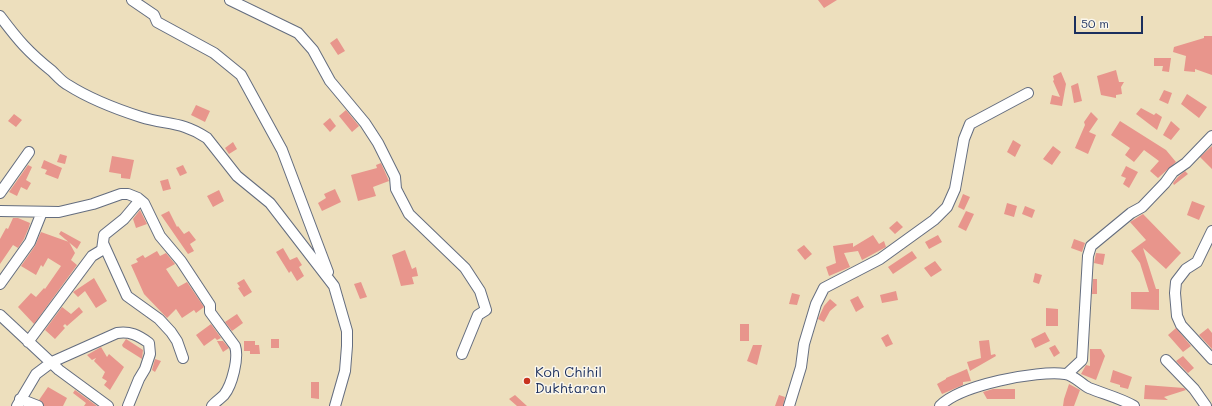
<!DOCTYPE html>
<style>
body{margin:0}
#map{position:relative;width:1212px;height:406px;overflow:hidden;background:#eddfbd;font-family:Mali,sans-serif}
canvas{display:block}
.scale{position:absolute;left:1074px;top:16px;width:69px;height:18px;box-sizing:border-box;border:2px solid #1b2f5e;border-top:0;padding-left:5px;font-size:12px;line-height:14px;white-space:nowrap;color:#1b2f5e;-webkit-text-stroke:3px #fbf7ec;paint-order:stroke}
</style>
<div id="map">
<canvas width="1212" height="406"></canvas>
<div class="scale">50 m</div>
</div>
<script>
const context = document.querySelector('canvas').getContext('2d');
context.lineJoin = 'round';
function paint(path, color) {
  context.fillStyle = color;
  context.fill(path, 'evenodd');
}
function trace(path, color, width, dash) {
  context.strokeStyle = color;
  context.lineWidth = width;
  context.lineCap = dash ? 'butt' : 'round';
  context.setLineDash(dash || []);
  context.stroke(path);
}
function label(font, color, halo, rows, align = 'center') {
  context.font = font + ' Mali,sans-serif';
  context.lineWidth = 3;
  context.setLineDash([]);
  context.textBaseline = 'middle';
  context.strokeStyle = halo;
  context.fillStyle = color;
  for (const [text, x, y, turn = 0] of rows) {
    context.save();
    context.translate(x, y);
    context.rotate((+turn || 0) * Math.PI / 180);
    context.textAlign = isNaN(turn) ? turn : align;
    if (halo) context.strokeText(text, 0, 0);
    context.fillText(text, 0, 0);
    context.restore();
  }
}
const building = new Path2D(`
 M818,0H837L824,8Z
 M1204,36H1212V75L1195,69V72L1184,71L1186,56L1173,52L1174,47L1204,38Z
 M337,38L345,51L338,55L330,43Z
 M1154,58H1171L1169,72L1162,71L1163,66H1154Z
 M1116,70L1119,82H1124L1121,87L1122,94L1116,95V98L1101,95L1097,76Z
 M1061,72L1066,84L1062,106L1050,104L1052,95L1060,97L1053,81L1054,80L1053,76Z
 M1078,83L1082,101L1074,103L1071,86Z
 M1164,90L1172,93L1168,104L1159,100Z
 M1187,94L1207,107L1199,118L1181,104Z
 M196,105L210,111L205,122L191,115Z
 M1141,108L1154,115L1156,113L1162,117L1157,130L1136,114Z
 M346,110L359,126L352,132L339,116Z
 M1091,112L1098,119L1089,132L1096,135L1088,154L1075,148L1085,125L1084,122Z
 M14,114L22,120L16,127L8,121Z
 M330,118L336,126L330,132L323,124Z
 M1120,121L1166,150L1176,162L1158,178L1150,171L1159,161L1144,150L1134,162L1125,155L1130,148L1111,135Z
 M1171,121L1180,129L1171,140L1163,135Z
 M1013,140L1021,145L1015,157L1007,152Z
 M233,142L237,149L229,154L225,148Z
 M1053,146L1061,152L1052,165L1043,159Z
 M1212,146V169L1200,157Z
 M60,154L67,156L65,164L57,162Z
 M112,156L134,160L130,179L121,178V174L109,172Z
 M44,160L62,168L58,179L45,174L47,170L41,168Z
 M381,163L389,181L373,187L376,196L358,201L351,175L377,168L376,165Z
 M28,165L32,167L26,180L31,183L27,190L21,187L17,196L9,192Z
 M183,165L187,173L180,176L176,168Z
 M1126,166L1138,172L1129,188L1123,184L1126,178L1121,176Z
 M1185,171L1188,174L1174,185L1173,183L1178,177Z
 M168,179L171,189L163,191L160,181Z
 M335,189L341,202L322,211L318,203L326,198L324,194Z
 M219,190L224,201L213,207L207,196Z
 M963,194L970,197L964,210L958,207Z
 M1192,201L1205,206L1199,220L1187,215Z
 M1007,203L1017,206L1014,217L1004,214Z
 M1025,206L1035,210L1032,218L1022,214Z
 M140,210L147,224L136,228L133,219Z
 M169,211L177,227L178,226L184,234L189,231L196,240L190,244L194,251L188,254L161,215Z
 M966,211L974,214L966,231L958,227Z
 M1143,214L1181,253L1166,269L1143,248L1156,289H1159V310L1131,309V292H1149L1140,263L1131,251L1146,240L1130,222Z
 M13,218H18L30,223L29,227L24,239L18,248L13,245L0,264V239L6,228L8,229Z
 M897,221L903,227L895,234L889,228Z
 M61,231L81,242L77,249L59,234Z
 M41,232L69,242L75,253L71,260L77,265L34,324L18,307L31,293L36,297L44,288L45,289L61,266L48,258L43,267L41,265L36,275L21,266L35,246Z
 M873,235L879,244L884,241L886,247L862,260L858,251L844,253L850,267L829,276L826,267L836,263L833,246L853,243V247Z
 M938,235L942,242L929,249L925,242Z
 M1074,239L1085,243L1082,252L1071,248Z
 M804,245L812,254L805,260L797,250Z
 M283,248L290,260L297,257L302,265L299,267L304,276L297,281L291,271L289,273L276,252Z
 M405,250L412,269L416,267L418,276L412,277L414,284L401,286L392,255Z
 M157,251L160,256L166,253L175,264L166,269L178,287L187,282L204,307L196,313L194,310L182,318L176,309L167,318L144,294L131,265L138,262L136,259L143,255L145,258Z
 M912,251L917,258L893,274L888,267Z
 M1096,253L1105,254L1103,265L1094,263Z
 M935,261L942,270L931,277L924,268Z
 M1035,273L1042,275L1039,284L1033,282Z
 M94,278L107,301L96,308L85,291L78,297L73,292Z
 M244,279L252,292L244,297L238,288L240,287L237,283Z
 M1093,279H1097V294H1092Z
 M361,282L367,297L360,299L354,284Z
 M896,291L898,300L882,303L880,295Z
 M792,293L800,295L797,305L789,304Z
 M858,296L864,307L856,312L850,300Z
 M830,299L837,305L830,311L824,322L818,319L824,306Z
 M62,307L71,314L79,307L83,312L67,326L65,324L63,326L65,328L55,339L45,330Z
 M1046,308L1058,309V326H1046Z
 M237,314L243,323L232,331L225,322Z
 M211,324L221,338L217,340L215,338L204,346L196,335Z
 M740,324H749V341H740Z
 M1176,328L1191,346L1183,352L1168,335Z
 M1208,328L1212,333V349L1199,335Z
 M1045,332L1050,341L1035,348L1031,339Z
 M888,334L893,344L886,347L881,338Z
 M126,339L143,350L142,359L123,347L122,345Z
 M271,339H279V348H271Z
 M989,340L991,355L995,354L996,356L970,371L967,362L981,358L979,341Z
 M217,341H223L229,348L223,352Z
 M244,341H255V345H259L260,354H250V351H244Z
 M753,345H762L757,365L747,361Z
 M1055,345L1060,353L1054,357L1049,348Z
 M101,347L107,357L109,354L124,367L110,390L104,385L107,381L102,378L105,372L94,361L96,358L92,360L87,355Z
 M1090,349H1101L1105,356L1096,380L1081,374L1086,365L1090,366Z
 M1183,356L1194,368L1188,373L1176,361Z
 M155,359L161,361L155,372L152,370Z
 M967,369L971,381L963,382V385L942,394L937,384L946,379V378Z
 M1113,370L1132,377L1128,389L1120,387V385L1110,382Z
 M311,382H319V399L311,398Z
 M1069,384L1080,390L1074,406H1063L1064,399Z
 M1145,385L1184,388L1186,390L1164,397L1168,400L1144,399Z
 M48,387L67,398L63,406H44L39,400Z
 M993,389H1015V399H987L983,392Z
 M75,390L97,406H84L86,403L73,393Z
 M515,395L527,406H517L509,399Z
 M779,395L785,397L783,406H775Z`);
const minor = new Path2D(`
 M132,0L154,15L157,22L214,53L241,75L282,150L328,272
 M230,0L298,33L313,50L330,81L365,123L378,143L395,177L396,189L409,214L465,268L480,291L486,310L478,315L462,354
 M0,16C18,40 28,52 52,71C57,76 62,82 68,85C90,99 116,109 141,117C166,125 182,121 207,138L237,176L270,203L334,286L347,331V346L345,371L335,406
 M0,193L29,152
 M0,211L59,212L93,204L121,194H128L138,198L144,203L160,236L181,261L210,305V312L235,346C239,358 232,385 224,395C220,399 215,402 212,406
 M1212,231L1197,262L1186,269L1176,282L1175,293L1177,316L1181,325L1212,359
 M103,243L127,296L159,319L171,332L177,341L183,358
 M0,284L30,242L42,212
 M0,315L59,370L108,406
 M28,342L92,256L102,250L104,235L124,219L140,200
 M1166,360L1194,389L1206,406
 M1067,374L1082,360L1088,256L1091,246L1131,213L1142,207L1165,183L1173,172L1186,163L1212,136
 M20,399L38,406
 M17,406L36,374L52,362L117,333C130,331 138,335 149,343L150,354L145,369L139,379L128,406
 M789,406L801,367L804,344L816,304L824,288L880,259L934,220L947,207L955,189L964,139L970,124L1028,93
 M940,406C960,385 1037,370 1065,374C1074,375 1081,384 1089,388C1104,394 1120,398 1134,406`);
const markers = [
 [527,381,4,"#c8321e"]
];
const poiNames = [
 ["Koh Chihil",535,373],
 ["Dukhtaran",535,389]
];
paint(building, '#e8958c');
trace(minor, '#646d7f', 12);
trace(minor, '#fff', 10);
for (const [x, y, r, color] of markers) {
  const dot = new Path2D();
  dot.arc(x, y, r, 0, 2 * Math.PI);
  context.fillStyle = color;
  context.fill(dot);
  trace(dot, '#fbf7ec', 1.5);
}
label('14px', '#1b2f5e', '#fbf7ec', poiNames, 'left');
</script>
